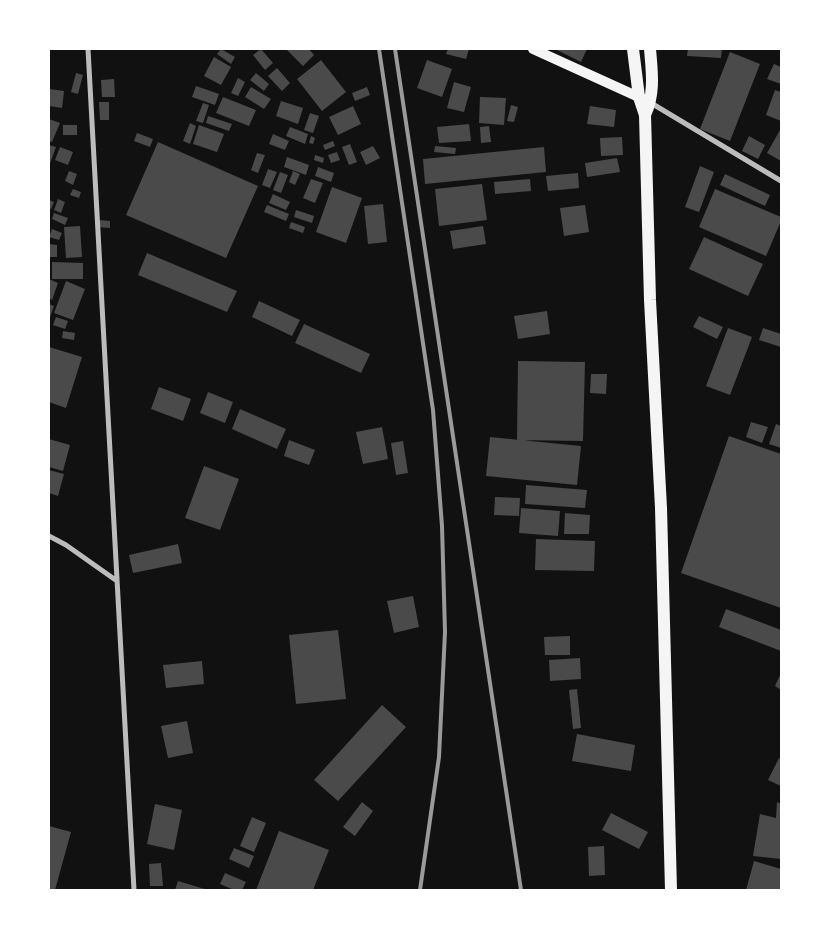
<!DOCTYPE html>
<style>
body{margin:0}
#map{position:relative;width:830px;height:939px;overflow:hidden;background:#111;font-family:Arial,sans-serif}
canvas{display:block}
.frame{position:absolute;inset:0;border:50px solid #fff;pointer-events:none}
</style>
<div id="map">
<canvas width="830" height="939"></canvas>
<div class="frame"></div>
</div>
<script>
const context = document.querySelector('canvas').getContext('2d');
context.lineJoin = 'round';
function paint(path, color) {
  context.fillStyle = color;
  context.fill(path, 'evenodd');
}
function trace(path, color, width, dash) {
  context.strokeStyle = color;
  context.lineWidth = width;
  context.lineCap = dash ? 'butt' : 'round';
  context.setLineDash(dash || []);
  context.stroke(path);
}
const building = new Path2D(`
 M221,49L235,57L231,64L217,54Z
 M261,49L273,63L265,70L253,55Z
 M286,49H309L314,55L303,66Z
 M448,49H469L466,59L446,54Z
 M555,49H587L581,62Z
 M688,49H722L721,58L687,56Z
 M730,52L760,64L730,141L700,129Z
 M214,57L231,67L221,85L204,76Z
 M321,60L346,92L322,111L297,79Z
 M427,60L452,69L442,97L417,88Z
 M774,64L781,67V84L767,79Z
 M277,68L290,83L282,91L268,76Z
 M76,73L83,75L78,94L71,92Z
 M256,73L269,84L264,91L250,80Z
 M238,78L245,82L238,96L231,93Z
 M114,79L115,97H102L101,80Z
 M454,82L471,87L464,112L447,108Z
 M196,86L219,94L215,105L192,97Z
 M251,87L271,99L264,109L245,97Z
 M367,87L370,95L355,101L352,93Z
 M49,89L64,91L62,108L49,106Z
 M775,90L781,92V121L766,115Z
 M223,97L256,110L249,126L216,113Z
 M480,97L506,98L504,125L479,123Z
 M281,101L303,108L298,124L276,116Z
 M99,102H109V120H100Z
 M203,103L209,105L203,123L196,121Z
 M511,105L518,107L514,122L507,121Z
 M353,106L361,124L338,135L329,117Z
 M590,106L616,110L614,127L587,124Z
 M310,113L319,116L313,133L304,130Z
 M208,116L232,124L229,131L206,123Z
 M49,119L60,123L52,142L49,141Z
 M190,123L196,126L190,144L183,141Z
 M469,124L471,141L439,143L437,127Z
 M63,125H77V135H63Z
 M199,125L224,134L217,152L193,144Z
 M489,126L491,142L481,143L480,127Z
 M290,127L308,134L305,144L286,136Z
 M780,130L781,131V161L767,153Z
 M137,133L153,139L150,147L134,141Z
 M273,134L289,141L285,150L269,144Z
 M311,136L315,138L313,144L309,143Z
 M749,136L765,145L758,159L742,151Z
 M622,137L623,155L601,156L600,138Z
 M333,141L335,146L325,150L323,145Z
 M158,142L258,186L226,258L126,215Z
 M350,144L357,162L349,165L342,147Z
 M49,145L56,147L49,166Z
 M373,146L380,158L366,165L360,152Z
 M435,146L456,148L455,154L434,152Z
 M60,147L73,152L68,165L55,160Z
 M544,147L546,172L425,184L423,159Z
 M337,152L340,160L331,163L328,155Z
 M257,153L265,155L258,173L251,170Z
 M315,155L324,158L323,163L314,160Z
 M287,157L309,165L306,175L284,167Z
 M617,158L620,172L587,177L585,163Z
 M700,166L714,172L699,212L685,207Z
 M318,167L334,173L331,182L315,176Z
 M268,169L277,172L270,188L262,185Z
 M69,171L77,174L73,185L65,181Z
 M293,171L300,174L295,185L289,182Z
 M280,172L288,175L281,193L273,190Z
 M578,173L579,188L548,191L546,176Z
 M725,174L770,195L765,206L720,185Z
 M311,179L323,183L315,203L303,198Z
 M530,179L531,191L495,194L494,182Z
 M482,184L487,220L439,226L435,189Z
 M332,187L362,198L346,243L316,232Z
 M73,189L81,192L79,198L70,195Z
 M715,189L781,217V221L766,256L699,227Z
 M273,194L290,202L286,210L269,203Z
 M58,199L65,202L61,213L54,210Z
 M49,200L54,202L51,209L49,208Z
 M383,204L387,242L368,244L364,206Z
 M267,205L289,214L286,221L264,212Z
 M585,205L589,232L564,236L560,208Z
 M296,210L314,216L312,223L294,217Z
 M54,213L68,218L65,225L52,219Z
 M99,220L110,221V228L98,227Z
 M291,222L305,227L303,233L289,228Z
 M80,226L82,257L66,258L64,227Z
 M483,226L486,244L453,249L450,231Z
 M52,229L62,233L59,240L49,237Z
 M704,237L763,264L748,296L689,269Z
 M49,244L57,245V257H49Z
 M147,253L237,291L227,312L138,275Z
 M52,262L83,263V279H52Z
 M49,279L58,283L52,300L49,298Z
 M66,281L85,289L73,320L54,313Z
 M259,301L300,320L292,336L252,317Z
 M49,304L54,306L49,320Z
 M547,311L550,334L518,339L514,316Z
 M699,316L723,327L717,339L693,327Z
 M56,317L68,321L65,329L53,325Z
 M304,324L370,354L361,373L295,343Z
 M728,328L752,337L730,395L706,386Z
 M763,328L781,334V347L759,340Z
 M63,331L75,333L74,340L62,338Z
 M49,347L82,357L66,408L49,402Z
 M518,361L585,362L583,441L517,440Z
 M591,374H607L606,394L590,393Z
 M159,387L191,399L183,421L151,409Z
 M208,392L233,402L225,423L200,413Z
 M240,409L286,429L277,449L232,429Z
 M751,422L768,427L762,443L746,437Z
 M776,424L781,426V448L769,444Z
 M382,427L388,459L363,464L356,432Z
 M729,436L781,454V608L681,573Z
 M490,437L581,446L577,485L486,476Z
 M49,439L70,445L63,471L49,467Z
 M289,440L315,450L309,465L284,456Z
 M403,441L408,473L396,475L391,443Z
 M204,466L239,479L220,530L185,518Z
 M49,470L64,474L58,496L49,493Z
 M526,485L587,490L585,508L525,504Z
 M495,497L520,498L519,516L494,515Z
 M521,508L560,511L558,536L519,533Z
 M565,513L590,515L589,534H564Z
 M536,539L595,541L594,571L535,570Z
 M178,544L182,563L133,573L129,555Z
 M413,596L419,627L394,633L387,601Z
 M726,609L781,630V651L719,627Z
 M338,630L346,699L296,704L289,635Z
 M570,636V655H545L544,637Z
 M580,658L581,679L550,681L549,660Z
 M202,661L204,684L166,688L163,665Z
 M781,673V690L775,686Z
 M577,689L581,728L573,729L569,690Z
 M382,705L406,727L338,801L314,780Z
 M187,721L193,753L168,758L161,726Z
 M577,734L635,745L631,771L572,761Z
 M779,758L781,760V786L768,780Z
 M362,802L373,811L355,836L343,827Z
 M777,802L781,804V859L753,856L760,814L776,818Z
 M155,804L182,810L174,850L147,844Z
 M611,813L648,832L639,849L602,830Z
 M252,817L266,823L254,852L240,846Z
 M49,826L71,832L55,890H49Z
 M279,831L329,850L313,890H256Z
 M604,846L605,875L589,876L588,847Z
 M234,848L254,856L249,868L229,859Z
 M754,861L781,869V890H746Z
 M161,863L163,886H150L149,864Z
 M225,873L246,882L242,890H234L220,884Z
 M178,881L208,890H175Z`);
const minor = new Path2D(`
 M88,49L134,890
 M651,103L781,181
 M49,536L66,545L117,581`);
const secondary = new Path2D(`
 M533,49L643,99`);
const trunk = new Path2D(`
 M633,49L639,97L645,115L650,300L661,508L671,890
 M645,115C655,94 652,72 650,49`);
const rail = new Path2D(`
 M379,49L433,410L442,526L445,632L439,757L420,890
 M395,49L521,890`);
paint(building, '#4a4a4a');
trace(minor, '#bcbcbc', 5);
trace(secondary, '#f5f5f5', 10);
trace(trunk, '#f5f5f5', 12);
trace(rail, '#9a9a9a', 4);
</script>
